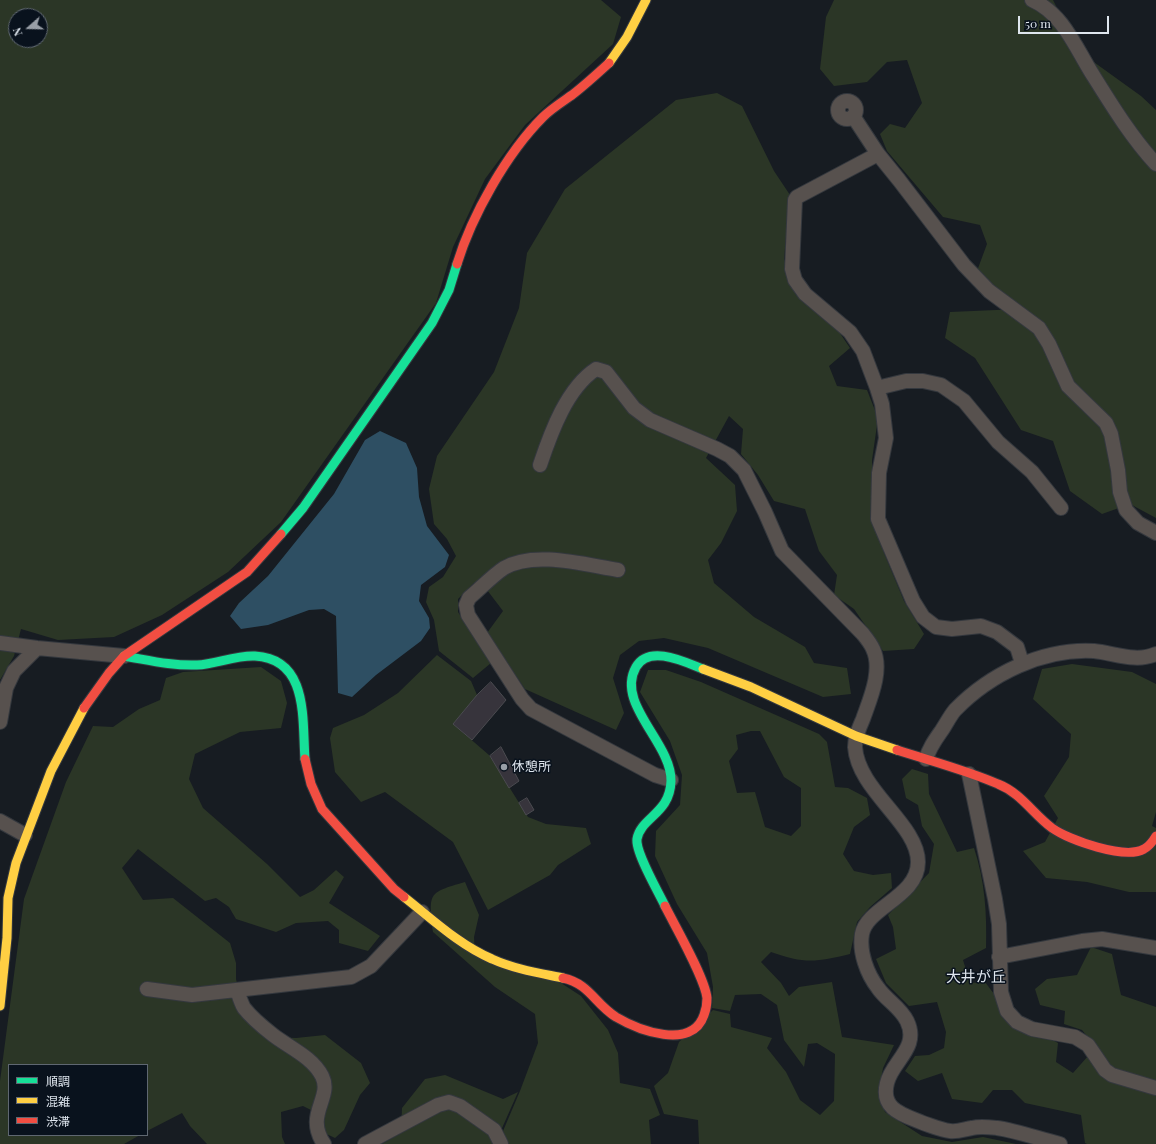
<!DOCTYPE html>
<meta charset="utf-8">
<style>
body{margin:0}
#map{position:relative;width:1156px;height:1144px;overflow:hidden;background:#171c22;font-family:"Playfair Display","Noto Sans JP",serif}
canvas{display:block}
.legend{position:absolute;left:8px;top:1064px;width:140px;height:72px;box-sizing:border-box;background:#09121d;border:1px solid #5f6771;margin:0;padding:5px 7px;list-style:none;font-size:12px;color:#dfe6ee}
.legend li{display:flex;align-items:center;gap:8px;height:20px}
.legend b{width:20px;border:1px solid #5f6771}
.north{position:absolute;left:8px;top:8px;width:40px;height:40px;box-sizing:border-box;background:#09121d;border:1px solid #5f6771;border-radius:50%;rotate:250deg;font-size:11px;font-weight:700;line-height:16px;text-align:center;color:#dfe6ee}
.north::after{content:'';display:block;margin:auto;width:14px;height:18px;background:#999fa7;clip-path:polygon(50% 0,100% 100%,50% 72%,0 100%)}
.scale{position:absolute;left:1018px;top:16px;width:91px;height:18px;box-sizing:border-box;border:2px solid #dfe6ee;border-top:0;padding-left:5px;font-size:12px;line-height:14px;white-space:nowrap;color:#dfe6ee;-webkit-text-stroke:3px #09121d;paint-order:stroke}
</style>
<div id="map">
<canvas width="1156" height="1144"></canvas>
<ul class="legend">
<li><b style="height:5px;background:#16e098"></b>順調</li>
<li><b style="height:5px;background:#ffcf43"></b>混雑</li>
<li><b style="height:5px;background:#f24e42"></b>渋滞</li>
</ul>
<div class="north">N</div>
<div class="scale">50 m</div>
</div>
<script>
const context = document.querySelector('canvas').getContext('2d');
context.lineJoin = 'round';
function paint(path, color) {
  context.fillStyle = color;
  context.fill(path, 'evenodd');
}
function trace(path, color, width, dash) {
  context.strokeStyle = color;
  context.lineWidth = width;
  context.lineCap = dash ? 'butt' : 'round';
  context.setLineDash(dash || []);
  context.stroke(path);
}
function label(font, color, halo, rows, align = 'center') {
  context.font = font + ' "Playfair Display","Noto Sans JP",serif';
  context.lineWidth = 3;
  context.setLineDash([]);
  context.textBaseline = 'middle';
  context.strokeStyle = halo;
  context.fillStyle = color;
  for (const [text, x, y, turn = 0] of rows) {
    context.save();
    context.translate(x, y);
    context.rotate((+turn || 0) * Math.PI / 180);
    context.textAlign = isNaN(turn) ? turn : align;
    if (halo) context.strokeText(text, 0, 0);
    context.fillText(text, 0, 0);
    context.restore();
  }
}
const green = new Path2D(`
 M0,0H601L621,17L613,44L525,125L485,179L453,247L436,303L281,522L228,572L162,615L114,637L58,640L21,629L14,656L0,680ZM16,16H40V40H16Z
 M834,0H1053L1061,16L1091,60L1141,96L1156,110V518L1130,504L1102,514L1070,491L1053,441L1021,430L975,358L945,338L950,312L1019,309L977,271L987,244L980,225L943,217L887,151L880,134L890,124L905,128L922,103L907,60L887,62L867,82L834,86L820,69L826,17Z
 M717,93L742,106L774,171L790,195L784,259L796,295L831,320L850,348L829,366L837,386L867,390L878,418L872,460V511L884,553L904,601L924,634L914,649L883,651L854,609L834,595L837,575L819,551L805,509L774,501L758,475L741,454L743,429L729,416L706,458L735,485L737,511L721,543L708,560L714,583L754,617L805,647L814,663L847,668L851,694L823,697L708,648L664,638L639,641L620,655L613,678L624,713L616,730L525,689L487,633L503,611L484,586L474,583L458,599V612L491,663L473,678L439,651L434,620L426,602L429,587L443,577L456,556L447,539L434,524L429,489L437,456L494,372L519,308L527,253L565,189L676,100Z
 M437,655L471,681L477,695L453,724L489,755L528,817L546,824L586,828L591,844L558,865L550,875L488,910L453,842L385,792L361,802L335,772L330,738L333,728L364,715L398,693Z
 M1072,664L1132,672L1156,684V812L1152,826L1156,828V892H1129L1087,882L1046,878L1023,851L1045,842L1058,818L1044,796L1069,757L1071,734L1033,699L1042,669Z
 M261,667L281,681L287,703L281,728L240,732L195,754L189,779L203,808L267,864L300,897L314,890L336,870L344,877L329,903L380,936L368,951L339,943V930L328,921L296,923L276,932L236,919L229,907L216,898L205,901L138,849L122,868L143,900L173,898L230,943L236,963V979L245,1016L269,1037L296,1038L325,1035L361,1063L370,1083L360,1095L344,1130L335,1138L320,1131L319,1114L303,1106L281,1112L282,1137L285,1144H207L190,1126L182,1113L147,1131V1065H9V1135H140L124,1144H0V1081L24,899L66,782L93,726L113,727L139,709L160,700L166,678L183,672Z
 M648,670H666L701,682L819,734L827,742L835,787L848,788L867,798L870,815L854,827L843,854L854,871L873,875L891,873L892,888L870,907L857,922L850,954C817,962 804,964 771,952L761,962L781,983L789,996L799,987L832,982L842,1037L894,1045L883,1068L879,1091L885,1112L922,1136L952,1142L983,1137L1016,1144H699L698,1120L664,1114L654,1086L668,1073L679,1042L713,1010L730,1014L731,1027L772,1038L767,1048L786,1072L800,1100L820,1115L834,1101L835,1054L817,1043L808,1044L804,1067L784,1040L777,1005L761,994L735,995L730,1011L712,1008L713,987L707,953L677,904L655,856L656,831L680,805L682,775L670,741L640,692ZM751,731H760L784,777L801,788V826L791,836L765,827L755,792L737,793L729,761L738,749L736,735Z
 M912,769L928,774L929,794L957,852L974,848C985,881 987,914 986,948L963,960L970,983L985,982C1003,1008 1030,1029 1058,1043L1056,1062L1073,1073L1096,1047L1082,1030L1064,1024L1065,1011L1040,1005L1035,989L1047,979L1077,975L1091,947L1112,954L1121,995L1156,1007V1144H1087L1085,1143L1081,1115L1025,1103L1012,1090H993L982,1103L952,1099L942,1073L918,1081L905,1071L915,1056L929,1055L944,1048L946,1032L937,1002L909,1006L886,983L876,959L896,949L893,927L888,915L929,873L934,844L922,826L918,805L906,798L902,779Z
 M465,882L479,915L474,937L475,955L561,983L581,996L608,1030L618,1053L620,1083L650,1089L660,1115L649,1120L651,1144H508L503,1131L520,1091L538,1043L535,1014L495,987L433,932C429,893 427,893 465,882Z
 M445,1075L503,1099L518,1092L495,1144H382L401,1133L402,1108L425,1079Z`);
const water = new Path2D(`
 M380,431L406,443L417,468L419,497L427,526L449,555L445,567L421,585L419,601L429,618L430,628L421,641L376,675L352,697L338,693L336,616L324,609L309,610L268,625L241,629L230,616L239,603L268,576L334,494L365,440Z`);
const building = new Path2D(`
 M491,682L506,700L472,740L453,724L477,695Z
 M501,747L519,781L509,788L490,756Z
 M527,798L534,810L526,815L519,803Z`);
const street = new Path2D(`
 M1032,0C1062,13 1075,46 1091,72C1111,104 1131,137 1156,164
 M838 110a9 9 0 1 1 18 0a9 9 0 1 1-18 0Z
 M853,116L878,154L899,180L964,265L989,291L1039,328L1049,344L1068,386L1106,423L1111,434L1118,470L1120,492L1126,510L1138,523L1156,533
 M878,154L797,197L795,200L792,269L795,280L805,294L850,332L863,351L877,388L882,404L886,438L879,473L878,519L913,601L923,617L936,627L952,629L981,626L997,632L1017,647L1022,663
 M877,388L906,381H923L941,385L964,401L998,442L1032,472L1061,508
 M540,465C551,432 567,388 596,369L606,372L634,408L650,420L717,449L730,456L744,470L765,512L782,551L863,634C867,639 871,644 873,649C883,670 870,699 863,719C859,728 855,737 855,747C858,791 918,824 918,862C918,897 867,907 862,934C859,952 867,974 878,988C886,1000 900,1007 907,1021C920,1048 892,1061 887,1083C880,1110 904,1115 923,1123C932,1126 941,1130 950,1131C958,1132 965,1129 972,1128C980,1126 988,1127 997,1128C1018,1131 1039,1139 1060,1144
 M618,570C586,565 534,550 504,568C492,576 480,589 469,598L466,605L468,615L522,699L531,709L655,775L671,780
 M0,643L37,648L124,656
 M0,722L6,688L14,671L37,648
 M926,759C929,748 935,740 942,730C946,724 950,716 955,710C990,674 1043,648 1094,651C1114,653 1136,663 1156,654
 M969,774L995,899L999,924L1001,992L1007,1011L1017,1022L1032,1029L1075,1037L1088,1045L1105,1070L1112,1075L1156,1088
 M0,821L25,835
 M999,957L1082,941L1102,939L1156,948
 M147,989L192,995L351,977L371,966L422,912
 M237,990C239,996 241,1003 244,1008C251,1017 264,1028 273,1035C290,1048 312,1057 322,1076C333,1098 304,1114 324,1144
 M365,1144L438,1105L449,1102L460,1106L494,1130L501,1144`);
const fast = new Path2D(`
 M281,534L303,508L432,323L449,290L457,264
 M124,656C148,660 172,666 197,665C216,664 236,655 255,656C309,659 302,719 305,759
 M665,906C659,893 635,852 637,839C641,817 670,814 671,781C672,743 615,704 636,667C649,644 685,662 703,669`);
const slow = new Path2D(`
 M609,63L627,37L646,0
 M703,669L751,687L856,736L897,750
 M404,897C431,918 459,945 492,959C514,969 539,973 563,978
 M0,1006L7,938L8,898L16,863L51,771L84,708`);
const jam = new Path2D(`
 M457,264C472,215 507,153 543,117C551,109 562,102 572,95C585,85 597,74 609,63
 M84,708L109,673L124,656L247,572L281,534
 M897,750C931,761 966,770 998,784C1021,793 1033,814 1052,828C1069,840 1125,860 1144,849C1150,846 1153,841 1156,836
 M305,759L311,784L322,809L394,889L404,897
 M563,978C590,984 594,1003 616,1017C638,1030 692,1051 704,1015C706,1010 707,1004 707,998C705,978 675,926 665,906`);
const markers = [
 [504,767,4,"#999fa7"]
];
const poiNames = [
 ["休憩所",512,767]
];
const quarterNames = [
 ["大井が丘",976,977]
];
paint(green, '#2b3626');
paint(water, '#2e4f63');
paint(building, '#37343c');
trace(building, '#4b4b50', 1);
trace(street, '#34383e', 16);
trace(fast, '#34383e', 11);
trace(slow, '#34383e', 11);
trace(jam, '#34383e', 11);
trace(street, '#57514e', 14);
trace(fast, '#16e098', 9);
trace(slow, '#ffcf43', 9);
trace(jam, '#f24e42', 9);
for (const [x, y, r, color] of markers) {
  const dot = new Path2D();
  dot.arc(x, y, r, 0, 2 * Math.PI);
  context.fillStyle = color;
  context.fill(dot);
  trace(dot, '#09121d', 1.5);
}
label('13px', '#dfe6ee', '#09121d', poiNames, 'left');
label('15px', '#dfe6ee', '#09121d', quarterNames);
</script>
